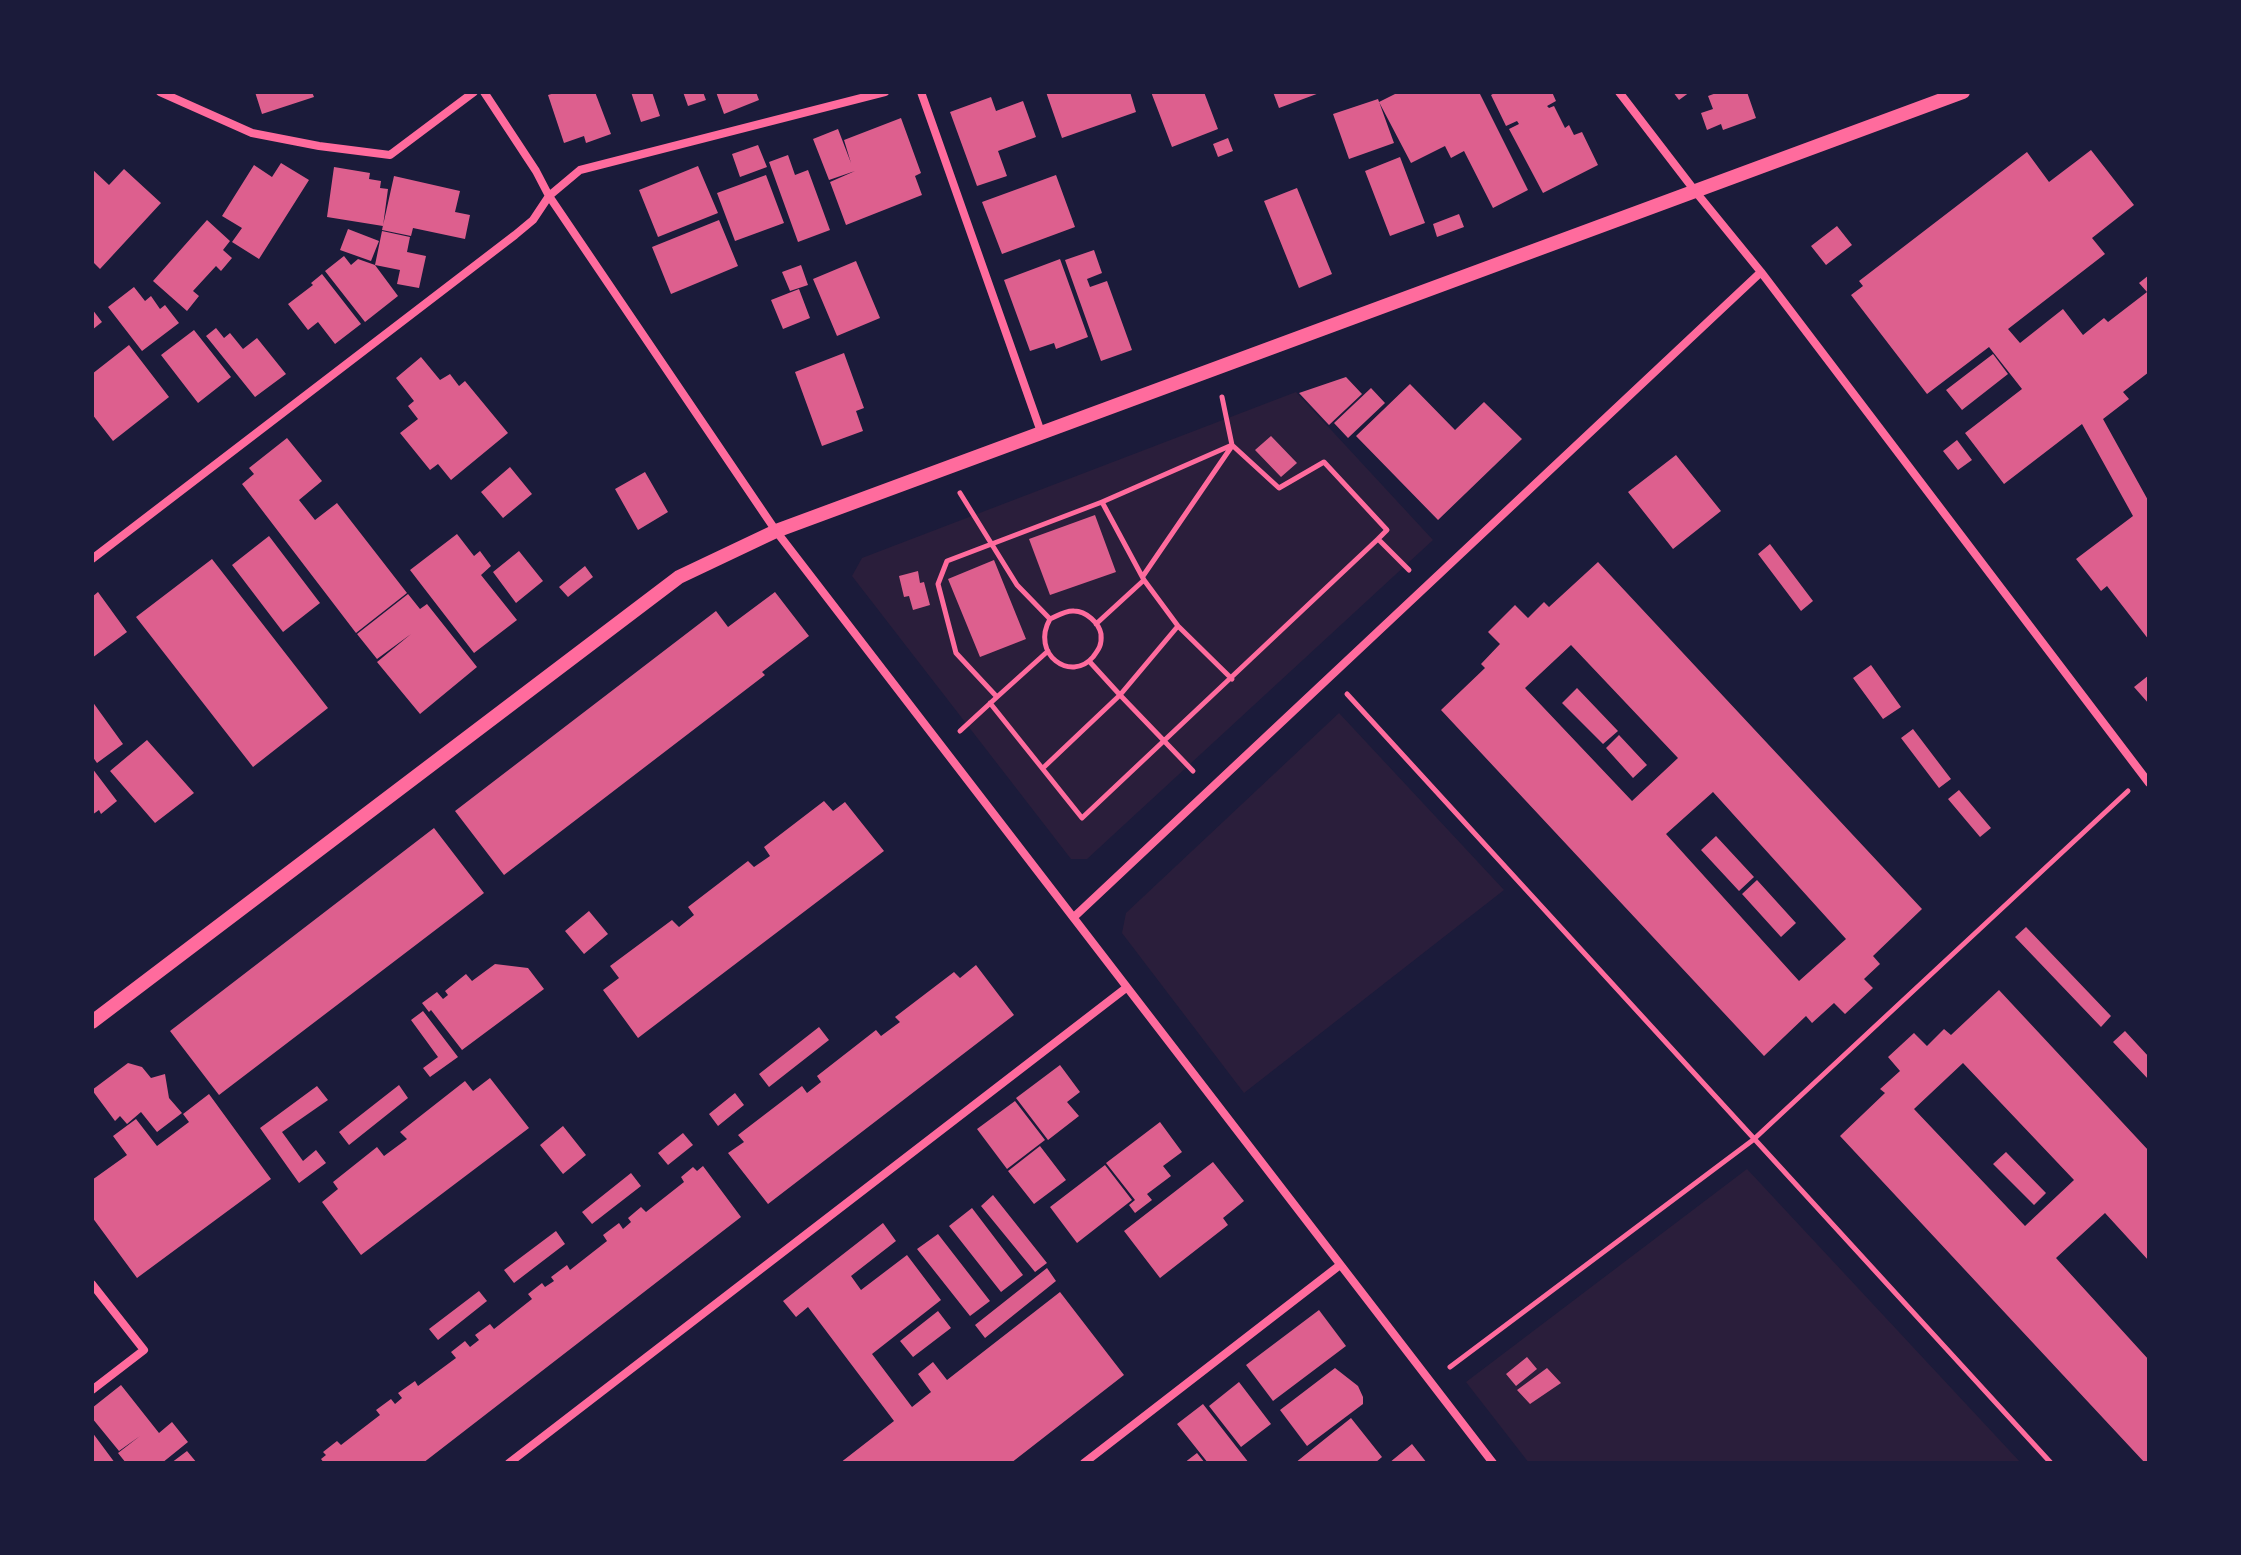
<!DOCTYPE html>
<style>
body{margin:0}
#map{position:relative;width:2241px;height:1555px;overflow:hidden;background:#1b1b3a;font-family:Inter,sans-serif}
canvas{display:block}
.frame{position:absolute;inset:0;border:94px solid #1b1b3a;pointer-events:none}
</style>
<div id="map">
<canvas width="2241" height="1555"></canvas>
<div class="frame"></div>
</div>
<script>
const context = document.querySelector('canvas').getContext('2d');
context.lineJoin = 'round';
function paint(path, color) {
  context.fillStyle = color;
  context.fill(path, 'evenodd');
}
function trace(path, color, width, dash) {
  context.strokeStyle = color;
  context.lineWidth = width;
  context.lineCap = dash ? 'butt' : 'round';
  context.setLineDash(dash || []);
  context.stroke(path);
}
const green = new Path2D(`
 M1296,392L1433,540L1087,859H1071L852,576L862,558Z
 M1339,713L1504,890L1244,1093L1122,933L1126,913Z
 M1747,1169L2021,1463H1529L1466,1382Z`);
const building = new Path2D(`
 M255,92H312L314,97L262,114Z
 M558,92H595L611,134L586,143L584,136L564,143L548,95Z
 M631,92H652L660,116L641,122Z
 M683,92H703L706,100L688,106Z
 M716,92H756L759,100L724,114Z
 M1046,92H1130L1136,112L1062,138Z
 M1151,92H1204L1218,129L1172,147Z
 M1273,92H1322L1279,108Z
 M1399,92H1479L1528,190L1493,208L1464,151L1451,158L1445,146L1411,163L1379,102Z
 M1496,92H1552L1556,101L1547,106L1549,108L1554,106L1565,128L1569,125L1574,135L1582,132L1598,165L1543,193L1509,129L1519,124L1517,121L1506,126L1491,95Z
 M1673,92H1690L1679,100Z
 M1719,92H1747L1756,118L1723,130L1721,124L1707,130L1701,113L1713,109L1708,96Z
 M991,97L996,111L1023,101L1036,137L998,151L1007,176L977,186L950,112Z
 M1378,99L1394,143L1349,159L1333,114Z
 M901,118L921,173L915,176L922,195L846,225L830,182L855,171L829,180L813,139L838,129L851,163L844,140Z
 M1228,138L1233,151L1218,157L1213,144Z
 M758,145L767,167L740,177L732,154Z
 M2091,150L2134,205L2092,238L2105,254L2008,329L2020,343L2063,309L2083,335L2104,318L2108,322L2147,292L2139,283L2149,275V372L2123,392L2129,399L2103,419L2149,502V640L2107,586L2101,591L2076,559L2133,516L2082,424L2004,484L1965,433L2022,389L1989,347L1927,394L1851,295L1863,286L1859,281L2027,152L2049,182Z
 M788,155L795,175L808,170L830,230L798,242L769,162Z
 M1400,157L1425,223L1390,236L1365,171Z
 M281,163L309,180L259,259L232,242L242,228L222,216L254,165L272,177Z
 M698,166L718,213L658,237L639,190Z
 M334,167L370,173L369,179L381,181L380,188L388,189L383,226L327,217Z
 M92,169L109,185L124,169L161,203L100,269L92,261Z
 M766,175L784,223L735,241L717,193Z
 M1056,175L1075,227L1002,254L982,202Z
 M394,176L460,191L455,212L470,215L465,239L413,228L411,236L382,230Z
 M1297,188L1332,274L1299,288L1264,201Z
 M1459,214L1464,227L1437,237L1433,224Z
 M207,220L230,241L223,250L232,258L221,271L216,266L193,291L199,296L187,311L153,281Z
 M719,220L738,266L671,294L652,247Z
 M1837,226L1852,245L1826,265L1811,246Z
 M348,229L379,241L371,261L340,250Z
 M382,231L410,237L407,252L426,256L419,288L397,284L400,270L375,265Z
 M1094,250L1102,273L1087,279L1090,287L1107,281L1132,350L1101,361L1065,260Z
 M344,256L351,265L358,259L375,265L398,296L365,322L325,271Z
 M1060,259L1088,337L1056,349L1054,343L1030,351L1004,280Z
 M856,261L880,318L837,336L813,279Z
 M801,265L808,285L790,291L782,272Z
 M322,274L361,324L335,344L318,322L308,330L288,304L313,285L311,283Z
 M134,287L145,301L151,296L160,309L165,305L179,323L142,351L108,307Z
 M799,289L810,318L783,329L771,300Z
 M92,309L102,322L92,330Z
 M216,328L224,338L230,333L243,349L257,338L286,374L255,397L206,336Z
 M194,330L231,377L198,403L161,355Z
 M129,345L169,397L113,441L92,414V374Z
 M844,353L864,408L856,411L863,431L822,446L795,372Z
 M1993,354L2008,374L1962,410L1946,390Z
 M421,357L440,380L450,374L459,386L465,381L508,433L451,480L438,464L430,470L400,433L418,419L408,406L414,401L396,378Z
 M1346,377L1362,394L1329,425L1299,393Z
 M1410,384L1455,430L1484,402L1522,439L1438,520L1356,436Z
 M1371,388L1385,403L1348,438L1334,423Z
 M1271,436L1297,463L1281,477L1255,450Z
 M287,438L322,481L299,500L315,520L337,503L407,593L356,633L242,484L254,474L249,468Z
 M1957,440L1972,460L1958,470L1943,451Z
 M1676,455L1721,511L1673,549L1628,492Z
 M510,467L532,494L503,518L481,492Z
 M645,472L668,512L638,530L615,489Z
 M1095,515L1116,572L1050,595L1029,539Z
 M457,534L474,556L480,551L491,566L481,575L517,620L474,653L410,570Z
 M269,536L320,603L283,632L232,565Z
 M1770,544L1813,601L1801,611L1758,554Z
 M519,551L543,581L516,603L493,572Z
 M212,559L328,708L253,767L136,617Z
 M994,560L1026,639L980,657L948,579Z
 M1598,562L1922,909L1873,956L1880,964L1864,979L1873,988L1845,1014L1834,1003L1812,1023L1806,1016L1764,1056L1441,710L1485,668L1481,664L1500,644L1488,632L1515,605L1528,618L1544,602L1549,607ZM1571,645L1678,758L1632,801L1525,688ZM1713,792L1846,939L1799,981L1666,834Z
 M585,566L593,577L568,597L559,587Z
 M918,571L920,583L924,582L930,605L913,610L909,596L904,597L899,576Z
 M98,592L127,632L92,658V597Z
 M775,592L809,636L762,672L765,675L504,875L455,811L716,611L728,627Z
 M408,594L420,609L427,604L477,667L420,714L377,662L411,634L377,659L357,634Z
 M1871,665L1901,707L1883,719L1853,678Z
 M2149,675V704L2134,687Z
 M1577,688L1618,731L1603,744L1562,703Z
 M92,701L123,744L97,763L92,756Z
 M1913,729L1951,779L1939,788L1901,738Z
 M1619,735L1647,765L1633,778L1606,748Z
 M147,740L194,793L155,823L110,771Z
 M92,768L117,801L101,814L99,810L92,815Z
 M1959,790L1991,828L1980,837L1948,799Z
 M824,801L833,811L845,802L884,851L638,1038L603,990L619,978L610,966L672,920L679,927L694,915L688,907L748,861L754,867L770,856L764,847Z
 M434,828L484,893L219,1095L170,1031Z
 M1716,836L1754,877L1739,891L1701,850Z
 M1757,880L1796,923L1781,937L1742,894Z
 M589,911L608,934L584,954L565,931Z
 M2026,927L2111,1016L2101,1027L2015,937Z
 M495,964L528,968L544,989L462,1050L431,1010L429,1012L422,1003L437,992L443,999L448,995L445,991L466,974L472,981Z
 M976,965L1014,1015L768,1204L728,1153L744,1142L738,1135L802,1086L807,1093L821,1082L817,1076L876,1030L881,1036L900,1022L895,1017L954,972L960,978Z
 M1999,990L2149,1151V1261L2105,1213L2056,1258L2149,1360V1463H2145L1840,1136L1885,1093L1880,1089L1900,1071L1888,1057L1914,1033L1927,1046L1944,1029L1951,1035ZM1963,1063L2074,1180L2025,1226L1914,1109Z
 M423,1011L458,1057L430,1077L423,1068L438,1057L411,1020Z
 M819,1027L829,1040L769,1087L759,1074Z
 M2125,1031L2149,1057V1080L2113,1042Z
 M128,1063L142,1067L151,1078L165,1074L169,1098L182,1113L157,1132L141,1112L127,1124L120,1116L115,1121L92,1090Z
 M1060,1065L1080,1092L1067,1102L1079,1116L1048,1140L1016,1098Z
 M490,1078L529,1128L361,1255L322,1202L338,1189L333,1182L377,1147L384,1156L407,1139L400,1132L465,1081L473,1091Z
 M399,1085L408,1098L349,1145L339,1132Z
 M317,1086L328,1100L282,1132L303,1161L316,1150L326,1163L299,1183L260,1128Z
 M735,1093L744,1105L718,1126L709,1114Z
 M209,1094L271,1179L137,1278L92,1217V1180L127,1155L113,1136L136,1119L157,1146L189,1122L183,1114Z
 M1015,1101L1045,1140L1007,1169L977,1129Z
 M1160,1122L1182,1152L1163,1166L1171,1176L1147,1194L1152,1200L1135,1213L1129,1205L1135,1200L1106,1163Z
 M563,1126L586,1155L563,1174L540,1145Z
 M683,1133L693,1145L668,1165L658,1153Z
 M1040,1146L1066,1180L1034,1204L1008,1171Z
 M2006,1152L2046,1193L2034,1205L1993,1164Z
 M1213,1162L1244,1201L1223,1218L1228,1225L1160,1278L1124,1231Z
 M1105,1165L1132,1200L1077,1243L1050,1207Z
 M703,1166L741,1217L423,1463H324L321,1459L326,1455L323,1452L337,1441L341,1445L380,1415L376,1410L391,1399L395,1404L402,1398L398,1393L415,1381L418,1386L456,1358L451,1352L465,1341L470,1347L479,1340L475,1335L490,1324L494,1329L532,1299L528,1294L542,1283L545,1287L554,1281L551,1277L567,1265L570,1270L607,1241L603,1235L619,1223L623,1229L631,1222L628,1218L641,1207L646,1212L684,1182L681,1177L693,1167L697,1171Z
 M631,1173L641,1186L592,1224L582,1212Z
 M993,1195L1047,1263L1035,1272L981,1206Z
 M972,1208L1023,1275L1001,1292L949,1226Z
 M883,1223L896,1241L851,1276L861,1290L907,1255L941,1300L872,1354L912,1407L931,1392L918,1374L933,1362L947,1380L1060,1292L1124,1375L1011,1463H840L894,1421L808,1307L796,1317L783,1301Z
 M556,1231L565,1244L514,1283L504,1270Z
 M938,1234L990,1301L970,1316L917,1249Z
 M1047,1268L1056,1281L985,1338L975,1325Z
 M479,1291L487,1301L438,1340L429,1329Z
 M1319,1310L1346,1346L1273,1401L1246,1365Z
 M938,1311L951,1328L913,1357L900,1341Z
 M1527,1357L1537,1369L1516,1386L1506,1374Z
 M1335,1368L1358,1386L1363,1397V1404L1307,1446L1280,1410Z
 M1547,1368L1561,1383L1530,1404L1517,1390Z
 M1239,1382L1271,1424L1241,1447L1209,1406Z
 M121,1385L159,1433L172,1422L188,1442L162,1463H126L118,1453L140,1436L119,1451L92,1418V1408Z
 M1203,1404L1249,1463H1208L1177,1424Z
 M1351,1418L1382,1457L1375,1463H1295Z
 M92,1432L115,1463H92Z
 M1412,1444L1427,1463H1389Z
 M187,1451L197,1463H171Z
 M1197,1453L1205,1463H1184Z`);
const path = new Path2D(`
 M1222,397L1232,445L1279,488L1324,462L1387,530L1378,539L1409,570
 M960,493L1017,585L1050,619C1030,654 1071,683 1093,657C1099,649 1102,645 1101,634C1099,623 1086,611 1074,611C1066,610 1057,616 1050,619
 M1143,576L1232,446
 M1144,580L1178,626L1232,679
 M1096,624L1144,580L1102,502
 M1178,626L1120,695L1193,771
 M1048,651L997,697L956,653L938,584L947,561L1102,502L1232,445
 M1347,694L2051,1463
 M990,703L1082,818L1378,539
 M960,731L997,697
 M1043,768L1120,695L1089,661
 M1450,1367L1753,1140L2128,791`);
const minor = new Path2D(`
 M160,92L252,133L319,146L390,155L474,92
 M484,92L536,171L549,196L580,170L885,92
 M921,92L1041,432
 M1619,92L1695,191L1761,272
 M92,559L515,235L533,220L549,196L776,531L1493,1463
 M1074,917L1761,272L2149,783
 M92,1284L144,1350L92,1390
 M509,1463L1126,988
 M1084,1463L1340,1265`);
const tertiary = new Path2D(`
 M92,1022L679,577L776,531L1963,92`);
paint(green, '#2a1e3b');
paint(building, '#dd5f8e');
trace(path, '#ff6b9d', 5);
trace(minor, '#ff6b9d', 8);
trace(tertiary, '#ff6b9d', 14);
</script>
